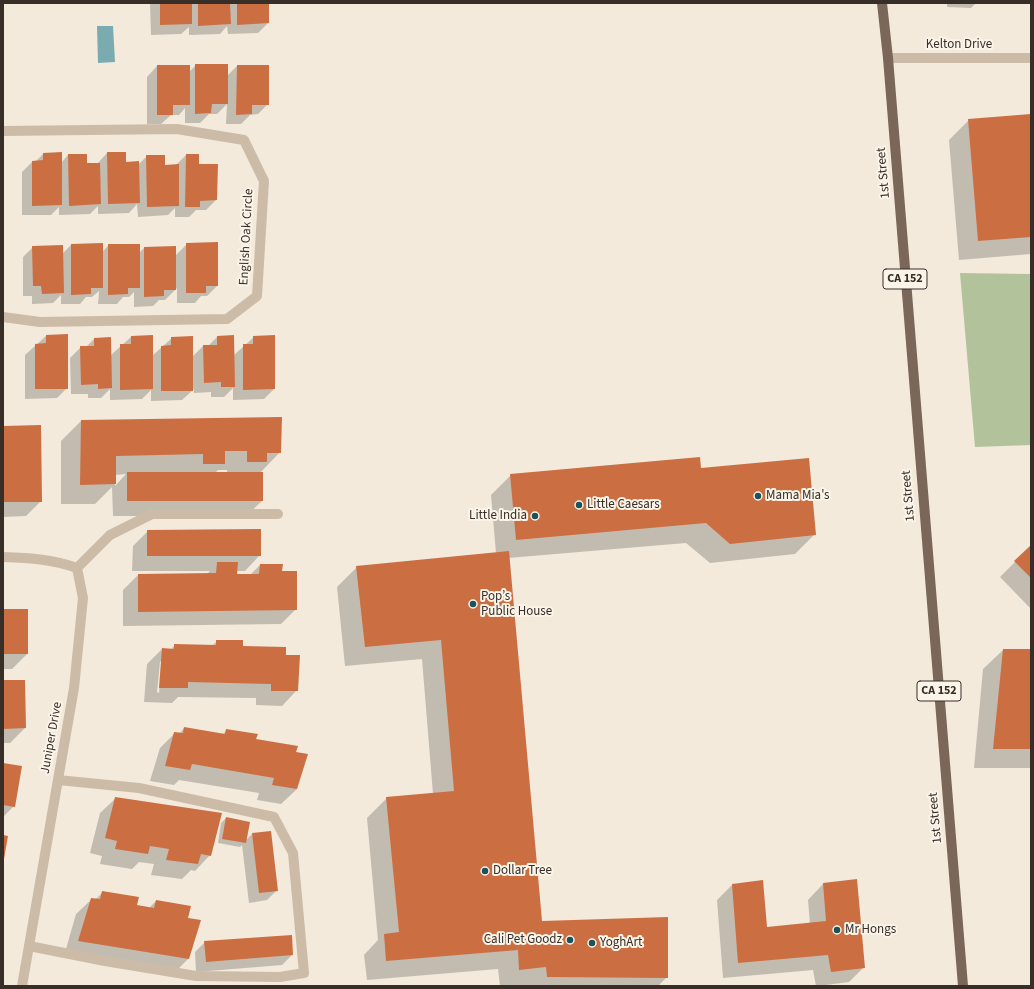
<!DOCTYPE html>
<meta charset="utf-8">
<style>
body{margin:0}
#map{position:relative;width:1034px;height:989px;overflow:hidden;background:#f3eadc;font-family:"Source Sans 3",sans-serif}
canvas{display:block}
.frame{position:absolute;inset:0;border:4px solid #382e28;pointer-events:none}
</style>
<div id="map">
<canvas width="1034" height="989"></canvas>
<div class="frame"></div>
</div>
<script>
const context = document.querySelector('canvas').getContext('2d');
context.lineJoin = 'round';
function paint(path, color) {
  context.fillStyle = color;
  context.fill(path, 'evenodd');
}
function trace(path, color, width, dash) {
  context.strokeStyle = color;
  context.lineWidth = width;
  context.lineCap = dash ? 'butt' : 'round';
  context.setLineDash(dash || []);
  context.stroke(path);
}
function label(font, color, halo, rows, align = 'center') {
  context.font = font + ' "Source Sans 3",sans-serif';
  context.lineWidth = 4;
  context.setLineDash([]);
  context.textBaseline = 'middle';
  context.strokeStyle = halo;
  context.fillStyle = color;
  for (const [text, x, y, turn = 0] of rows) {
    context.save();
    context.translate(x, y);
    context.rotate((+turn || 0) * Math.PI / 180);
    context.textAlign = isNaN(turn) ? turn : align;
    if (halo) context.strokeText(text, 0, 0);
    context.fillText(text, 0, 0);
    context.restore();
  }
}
const green = new Path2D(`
 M960,273L1031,274V445L975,447Z`);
const water = new Path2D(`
 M97,26H113L115,62L98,63Z`);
const shadow = new Path2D(`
 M150,3H268V23L258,33L228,34L227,26L220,34L189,35V27L181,34L151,35Z
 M947,3H976L971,8L947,7Z
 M196,65L227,76L237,66H268V104L258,114L250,115L241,124H226L227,104L217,114H209L200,123H185V108L179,115H171L161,124H147V77L157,66L189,72Z
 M1031,115V254L959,260L949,140L969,120Z
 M107,153L125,163L138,165L147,156L164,166L176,165L186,155L198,165L216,200L206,210H196L189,217H175V208L168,215L138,217L137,204L129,213L98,214V206L90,214L59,215V207L51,215H22V172L32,162H35L43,154L61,163L68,155L86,164H97Z
 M187,244L217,286L207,296H201L195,303H177V288L165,300H159L153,306L134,307V292L129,297H123L117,304H98L99,291L92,297H86L80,304H61V295L53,303L32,304V296H23V257L33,247L62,254L71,245L102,252L109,245L139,253L144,248L175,256Z
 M46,336L67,388L57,398L25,399V355Z
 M131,337L152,356L172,338L192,357L203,346H208L217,337L234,355L254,337L274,389L264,399L233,400V388L224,397H211V392L194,393V389L182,400L151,401V390L142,399L110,400V389L101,398H88V394H71L70,358L81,347H86L94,339L111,355Z
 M81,421L280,452L260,473L262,501L246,516H113L112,487L95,504H61V441ZM218,470H227V473H215ZM126,474L115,486V475Z
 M3,427L41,501L26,516L3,517Z
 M700,469L815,534L795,554L710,563L686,543L508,558L541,922L667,977L658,986H500L498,969L367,980L364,955L378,940L367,818L387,798L433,794L422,659L345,666L337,587L357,567L496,553L491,495L511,475Z
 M148,531L260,555L245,571H236V575H250L260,565L296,609L281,624L123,626V590L138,575L207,574L210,571H132L133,546Z
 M1031,546V609L1000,577Z
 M3,610L27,654L12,669H3Z
 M217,641L285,656L297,690L282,706L256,705V698L178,697L172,703L144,702L147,664L162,649L170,650L175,645L212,646ZM162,660L159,693L157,692L160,662Z
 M1003,650H1031V768H974L983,669Z
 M3,681L25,728L10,743H3Z
 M184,728L223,734L227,730L255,740L297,789L281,804L257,800L259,793L179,780L174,785L150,781L160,748L175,733H180Z
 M3,764L14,806L3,817Z
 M116,798L210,855L195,871L191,870L182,879L151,875L154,864L139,862L132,869L100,864L102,856L90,853L100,813Z
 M226,818L245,841L252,834L277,890L267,900L249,903L242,845L240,847L218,843L221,823Z
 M762,881L766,928L810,924L808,900L823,884L864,967L849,982L818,986H816L813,970L723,978L717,900L732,885Z
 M103,892L136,906L149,908L156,901L186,918L188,959L173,974L64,956L76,914L92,899L95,900Z
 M205,942L292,955L282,965L196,972L195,952Z`);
const building = new Path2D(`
 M160,3H192V24L160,25Z
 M198,3H230L231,24L198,26Z
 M237,3H269V23L237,25Z
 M195,64H228V104H212L211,113L195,114Z
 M157,65H190V105H173V115H157Z
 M237,65H269V105H252V114L236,115Z
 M1031,114V237L978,241L968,119Z
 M62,152V205L32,206V161L43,160V153Z
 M107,152H126V162L139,161L140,203L108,204Z
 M68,154H87V163H100L101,204L69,206Z
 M186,154H199V164H218L217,200L200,201V207H185Z
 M146,155H165V165L179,164V206L147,207Z
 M218,242V286H206V293H186V243Z
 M103,243V288H91V294L71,295V244Z
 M108,244H140V288H128V294L108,295Z
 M63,245L64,293L42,294L41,286H33L32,246Z
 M176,246V290H164V296L144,297V247Z
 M68,334V389H35V344L46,343V335Z
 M153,335V389L120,390V344H131V336Z
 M234,335L235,387H221V382L204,383L203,345H217V336Z
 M275,335V389L243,390V344H253V336Z
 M193,336V391H161V346L171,345V337Z
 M111,337L112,388L98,389V384L81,385L80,346H94V338Z
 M282,417L281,453H267V462H247V451H225V464H203V454L116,456V484L80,485L81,420Z
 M41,425L42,502H3V426Z
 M700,457L701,468L809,458L816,535L730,544L706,523L516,540L510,474Z
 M127,472H263V501H127Z
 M261,529V556H147V530Z
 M1031,545V578L1014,561Z
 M509,551L542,921L668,917V978L547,977L546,967L519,970L518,950L386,961L384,934L399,932L386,797L454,791L441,640L365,647L356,566Z
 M217,562H238L237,574H259L260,564H283L282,571H297V610L138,612V574L216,573Z
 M3,609H28V654H3Z
 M216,640H243V646L286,647V655H300L298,691H271V684L188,682V688H159L162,648L174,649V644L216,645Z
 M1003,649H1031V749H993Z
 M3,680H25L26,728L3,729Z
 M184,727L225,734L226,729L258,734L256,739L298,746L296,752L308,754L297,789L272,785L274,778L192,764L190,770L165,766L174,732L183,733Z
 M3,763L22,766L15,807L3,805Z
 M115,797L222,813L211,856L201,854L198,864L166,860L169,849L150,846L148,854L115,849L117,841L105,838Z
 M226,817L250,822L246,843L222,839Z
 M271,831L278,891L259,893L252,833Z
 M3,835L8,836L4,859H3Z
 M857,879L865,968L831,972L828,955L738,963L732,884L763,880L767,927L826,921L823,883Z
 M102,891L139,897L137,905L154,908L156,900L191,906L188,918L201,920L189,959L78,941L91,898L100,899Z
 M292,935L293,955L206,962L204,941Z`);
const minor = new Path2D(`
 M888,58H1031
 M3,131L177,129L244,140L264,181L257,296L227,319L40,322L3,317
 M3,557C29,558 52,559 77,568L83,598L74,688L22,986
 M77,568L110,535L152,514H278
 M29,946L105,961L196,976L280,977L304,973L293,853L274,817L139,788L58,780`);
const major = new Path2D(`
 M882,3L888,58L963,986`);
const markers = [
 [758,496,4,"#1c525b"],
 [579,505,4,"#1c525b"],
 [535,516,4,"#1c525b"],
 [473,604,4,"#1c525b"],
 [485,871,4,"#1c525b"],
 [837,930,4,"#1c525b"],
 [570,940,4,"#1c525b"],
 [592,943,4,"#1c525b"]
];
const shields = [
 [905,279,44],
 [939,691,44]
];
const shieldNames = [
 ["CA 152",905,279],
 ["CA 152",939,691]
];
const streetNames = [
 ["Kelton Drive",959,45],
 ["1st Street",884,173,-95],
 ["English Oak Circle",247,237,-87],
 ["1st Street",909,496,-95],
 ["Juniper Drive",52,738,-80],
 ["1st Street",936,818,-95]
];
const poiNames = [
 ["Mama Mia's",766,496],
 ["Little Caesars",587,505],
 ["Little India",527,516,"right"],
 ["Pop’s",481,597],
 ["Public House",481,612],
 ["Dollar Tree",493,871],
 ["Mr Hongs",845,930],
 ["Cali Pet Goodz",562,940,"right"],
 ["YoghArt",600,943]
];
paint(green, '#b2c39b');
paint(water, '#7aabb1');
paint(shadow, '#0003');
paint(building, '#cb6e42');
trace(minor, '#ccbba7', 10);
trace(major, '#7b6759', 10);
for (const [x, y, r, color] of markers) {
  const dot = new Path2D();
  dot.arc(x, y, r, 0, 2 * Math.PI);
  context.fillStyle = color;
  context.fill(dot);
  trace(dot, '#faf4e9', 1.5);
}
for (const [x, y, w] of shields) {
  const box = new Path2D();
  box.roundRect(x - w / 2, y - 10, w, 20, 3);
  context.fillStyle = '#faf4e9';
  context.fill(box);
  trace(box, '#382e28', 1);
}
label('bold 12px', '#382e28', null, shieldNames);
label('13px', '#382e28', '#faf4e9', streetNames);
label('13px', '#382e28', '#faf4e9', poiNames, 'left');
</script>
